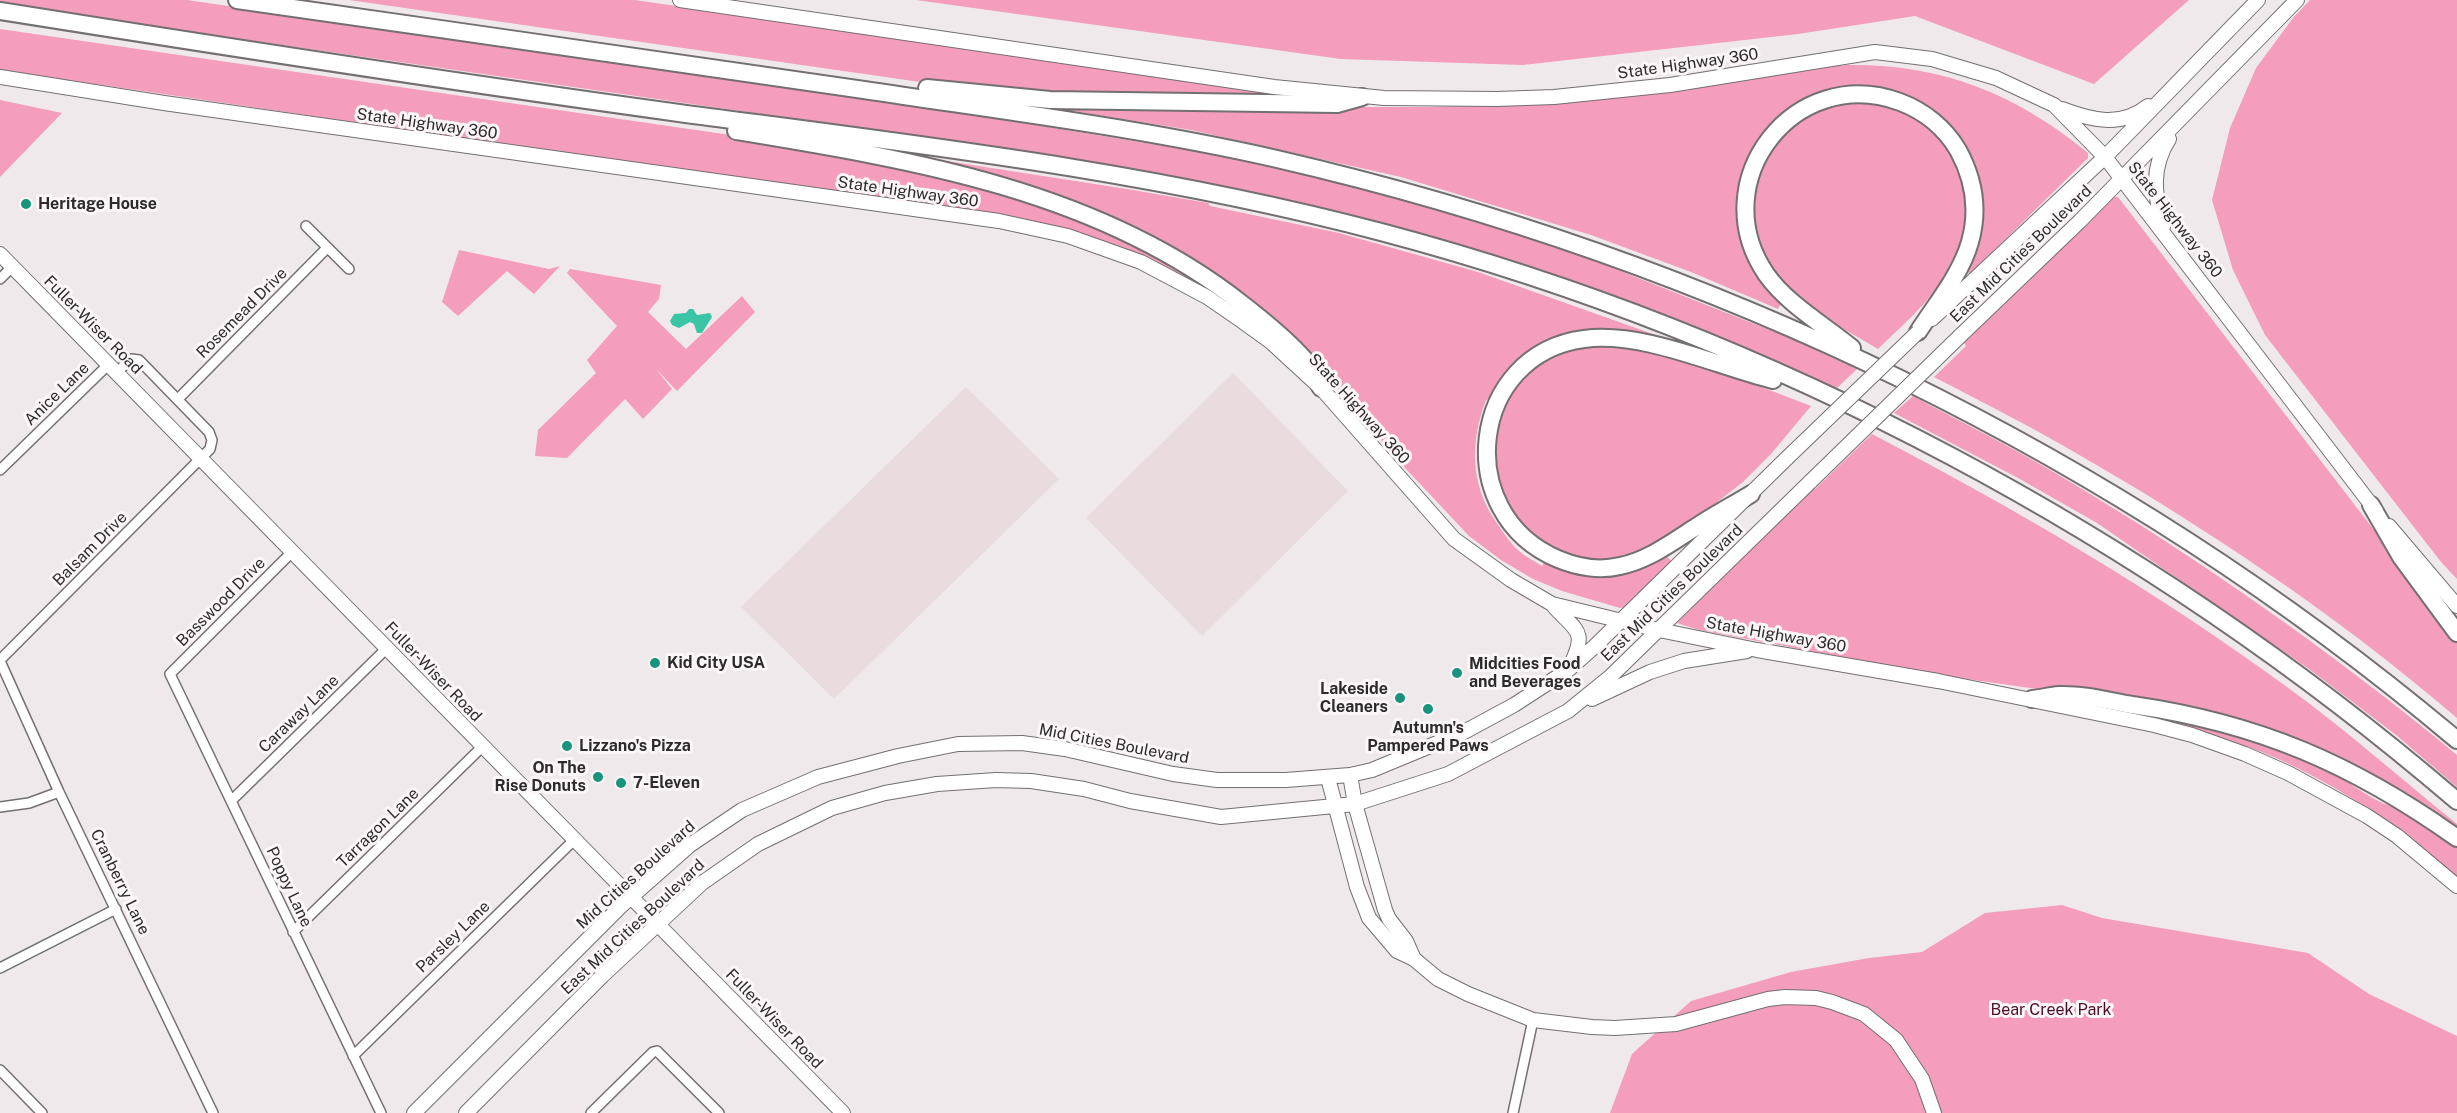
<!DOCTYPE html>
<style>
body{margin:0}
canvas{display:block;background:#efe9eb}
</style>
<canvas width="2457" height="1113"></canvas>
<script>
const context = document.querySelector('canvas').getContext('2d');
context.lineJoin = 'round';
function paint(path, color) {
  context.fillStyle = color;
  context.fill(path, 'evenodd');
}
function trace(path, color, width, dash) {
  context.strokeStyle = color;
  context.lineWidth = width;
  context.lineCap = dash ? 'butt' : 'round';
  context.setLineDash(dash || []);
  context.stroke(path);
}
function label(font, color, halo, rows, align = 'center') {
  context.font = font + ' "Public Sans",sans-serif';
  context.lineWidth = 6;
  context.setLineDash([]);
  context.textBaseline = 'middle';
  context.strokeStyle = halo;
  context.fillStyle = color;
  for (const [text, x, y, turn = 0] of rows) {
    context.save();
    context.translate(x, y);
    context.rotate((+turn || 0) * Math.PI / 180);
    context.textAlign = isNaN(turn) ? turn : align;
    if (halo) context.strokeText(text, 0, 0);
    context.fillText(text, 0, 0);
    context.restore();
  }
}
const built = new Path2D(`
 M1233,373L1348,491L1202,636L1086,518Z
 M966,387L1059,479L834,699L741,607Z`);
const green = new Path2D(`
 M0,0H187L962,113L1206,153L1391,195L1547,242L1790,338L1857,369L1837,388L1701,329L1626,300L1515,263L1394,227L789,118L17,7L0,4Z
 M349,0H635L1271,93V96H1104L927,83Z
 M916,0H2189L2094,84L1915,16L1798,34L1523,65L1341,59Z
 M2310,0H2457V579L2441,562L2265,335L2233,270L2212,200L2230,128L2256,68L2293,18Z
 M0,29L765,140L967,183L1095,224L1206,284L1203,288L1138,255L1108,243L1034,222L0,70Z
 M1847,65C1942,64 2015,93 2088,153V158L1970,274L1965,269L1978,233L1949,128L1859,89L1764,136L1746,250L1759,276L1782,302L1778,309L1691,272L1591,235L1401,177L1191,130L1048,107H1430L1566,103L1656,93L1815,68Z
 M0,100L62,113L0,177Z
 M1845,102C1855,102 1867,101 1877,103C1947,115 1983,185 1958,250C1944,290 1908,320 1878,349L1818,314L1779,282L1756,239L1752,214L1761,165L1774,142L1794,123L1821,108Z
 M940,160L1127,189L1208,203L1210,206L1339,233L1478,272L1681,344L1569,336L1492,398L1486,400C1470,442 1470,484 1496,522C1503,532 1510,543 1519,551C1526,557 1535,561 1542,566L1545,561L1561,568L1665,554L1672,562L1625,607L1620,608L1562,591L1533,579L1501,560L1469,536L1406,469L1318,367L1179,254L938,166Z
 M2112,197H2118L2427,599L2457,643V718C2336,614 2201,524 2062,445C2020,421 1976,399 1934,377L1966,346L1964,342L2107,203L2108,204Z
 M459,250L549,269L560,266L534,294L507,271L458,316L442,302Z
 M570,269L661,285L659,299L648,312L686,349L742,296L755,312L677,391L656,369L672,389L643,419L625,399L567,458L535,456L538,430L596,373L587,360L617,326L567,273Z
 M1586,346C1664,347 1739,378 1811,406L1771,454L1743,482L1681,530L1656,545L1619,560L1590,561L1561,555L1539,542L1505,505L1492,457L1502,409L1515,386L1535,367L1561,352Z
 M1913,396C1961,422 2010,446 2057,474C2197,557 2331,651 2457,755V787L2396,735L2309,669L2097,523L2018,478L1894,413Z
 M1872,434C2016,509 2156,591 2287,687C2346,730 2400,778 2457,824V832L2369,775L2132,699L2037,689L1939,675L1699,630L1677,623L1813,488L1815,489Z
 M2163,718C2223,729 2280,749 2335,775C2356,785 2377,806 2401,808L2457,846V877C2404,830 2341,787 2276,758C2240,742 2200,733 2163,720Z
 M2062,905L2102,918L2308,953L2369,994L2457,1036V1113H1610L1632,1054L1691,1001L1791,972L1869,958L1922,952L1985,913Z`);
const water = new Path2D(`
 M689,309H693L697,315L710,313L712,317L702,333H697L694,324L690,322L679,328L672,325L670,321L674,314L686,313Z`);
const street = new Path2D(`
 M306,226L349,269
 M0,279L12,267
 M178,399L327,248
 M0,470L109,364
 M293,551L170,674L381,1113
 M0,660L210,449L212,440L209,432L139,360L131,359L117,372
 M0,661L59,792L213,1113
 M232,800L387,648
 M0,807L29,803L59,792
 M293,932L483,746
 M0,968L116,909
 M353,1056L575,839
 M0,1070L42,1113
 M591,1113L653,1052L657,1051L719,1113
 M1513,1113L1533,1020`);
const secondary = new Path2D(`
 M680,0L1274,87L1384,98L1497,99L1554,97L1670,85L1875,52L1932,59L1996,78L2054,105L2105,157L2376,511
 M0,77L164,103L999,221L1068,236L1141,262L1207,297L1239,319L1271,342L1321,388L1454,539L1511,580L1552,604L1659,630L1757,650L1938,681L2154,725L2192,735L2245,754L2288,773L2367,816L2397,836L2457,886
 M2062,109C2091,120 2121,128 2148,106
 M2163,227C2155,195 2150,169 2169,139
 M0,254L843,1113
 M1932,319L2105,157L2258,0
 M1960,336L2080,221L2297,0
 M2389,526L2457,606
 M1552,604C1573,630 1589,628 1571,664
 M1592,699L1650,672L1684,661L1747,651
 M1350,775L1355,804L1385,910L1389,919L1406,941L1414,959
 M1328,778L1357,887L1369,918L1397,951L1414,959L1438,979L1468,994L1533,1020L1592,1027L1615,1028L1676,1024L1768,999L1785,997L1816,998L1832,1002L1864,1014L1896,1040L1922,1079L1934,1113
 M414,1113L621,906L690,845L742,810L818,777L898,756L958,744L1022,743L1065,749L1173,774L1217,780H1286L1350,775L1372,770L1464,732L1514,705L1568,670L1594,647L1787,458
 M466,1113L602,976L702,883L758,844L832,808L885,793L937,784L996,780L1031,781L1084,789L1130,801L1221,817L1355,804L1448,774L1568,711L1610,677L1811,481`);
const highway = new Path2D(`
 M237,0C446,30 655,59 864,90C1002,111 1141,128 1277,159C1710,259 2116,453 2457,740
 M0,11C226,47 452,82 679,113C914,144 1151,171 1381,232C1775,336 2148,536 2457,801
 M927,88L1050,100L1337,104L1362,97
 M736,131C912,160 1097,190 1241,303C1263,320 1287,339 1305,360C1312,368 1316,379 1321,388
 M1852,348C1824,325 1787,304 1766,274C1703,181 1795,63 1900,102C1924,111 1945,128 1958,150C1974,179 1979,210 1970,242C1961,274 1936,304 1918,332
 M1751,494C1733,505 1714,515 1696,527C1672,542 1649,560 1620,566C1600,571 1577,567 1558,559C1451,514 1469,354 1584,339C1643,331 1716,366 1773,380
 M2371,505L2401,557L2457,633
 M2032,699C2041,698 2050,696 2059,695C2082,694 2109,701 2132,705C2258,723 2353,764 2457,838`);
const secondaryBridge = new Path2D(`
 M1787,458L1918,332
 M1811,481L1960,336`);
const markers = [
 [26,204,6,"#17947b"],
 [655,663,6,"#17947b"],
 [1457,673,6,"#17947b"],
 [1400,698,6,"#17947b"],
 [1428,709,6,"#17947b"],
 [567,746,6,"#17947b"],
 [598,777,6,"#17947b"],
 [621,783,6,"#17947b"]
];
const streetNames = [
 ["State Highway 360",1688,64,-8],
 ["State Highway 360",427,124,8],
 ["State Highway 360",908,192,8],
 ["State Highway 360",2175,220,52],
 ["East Mid Cities Boulevard",2021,254,-44],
 ["Rosemead Drive",242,313,-45],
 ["Fuller-Wiser Road",93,325,45],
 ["Anice Lane",57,394,-44],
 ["State Highway 360",1359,409,48],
 ["Balsam Drive",90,549,-45],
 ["East Mid Cities Boulevard",1672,593,-44],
 ["Basswood Drive",221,602,-45],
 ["State Highway 360",1776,635,10],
 ["Fuller-Wiser Road",433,672,46],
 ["Caraway Lane",299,714,-44],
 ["Mid Cities Boulevard",1114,744,11],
 ["Tarragon Lane",378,828,-44],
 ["Mid Cities Boulevard",636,875,-42],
 ["Cranberry Lane",120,882,64],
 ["Poppy Lane",289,887,65],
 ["East Mid Cities Boulevard",633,927,-43],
 ["Parsley Lane",453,937,-44],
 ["Fuller-Wiser Road",774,1019,46]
];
const poiNames = [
 ["Heritage House",38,204],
 ["Kid City USA",667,663],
 ["Midcities Food",1469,664],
 ["and Beverages",1469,682],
 ["Lakeside",1388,689,"right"],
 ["Cleaners",1388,707,"right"],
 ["Autumn's",1428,728,"center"],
 ["Pampered Paws",1428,746,"center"],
 ["Lizzano's Pizza",579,746],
 ["On The",586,768,"right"],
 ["Rise Donuts",586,786,"right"],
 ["7-Eleven",633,783]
];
const parkNames = [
 ["Bear Creek Park",2051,1010]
];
paint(built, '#eadbdf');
paint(green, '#f49dbc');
paint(water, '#39c5a6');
trace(street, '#746f70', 12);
trace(secondary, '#746f70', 16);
trace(highway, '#746f70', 20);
trace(street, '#fff', 9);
trace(secondary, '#fff', 14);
trace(highway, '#fff', 16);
trace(secondaryBridge, '#746f70', 16, []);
trace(secondaryBridge, '#fff', 14);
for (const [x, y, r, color] of markers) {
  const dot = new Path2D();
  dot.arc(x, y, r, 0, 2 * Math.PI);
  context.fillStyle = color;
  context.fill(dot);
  trace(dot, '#fdf6f8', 2);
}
label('16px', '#2d2b2b', '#fdf6f8', streetNames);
label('bold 16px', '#2d2b2b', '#fdf6f8', poiNames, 'left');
label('16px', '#4a0e2a', '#fdf6f8', parkNames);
</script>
